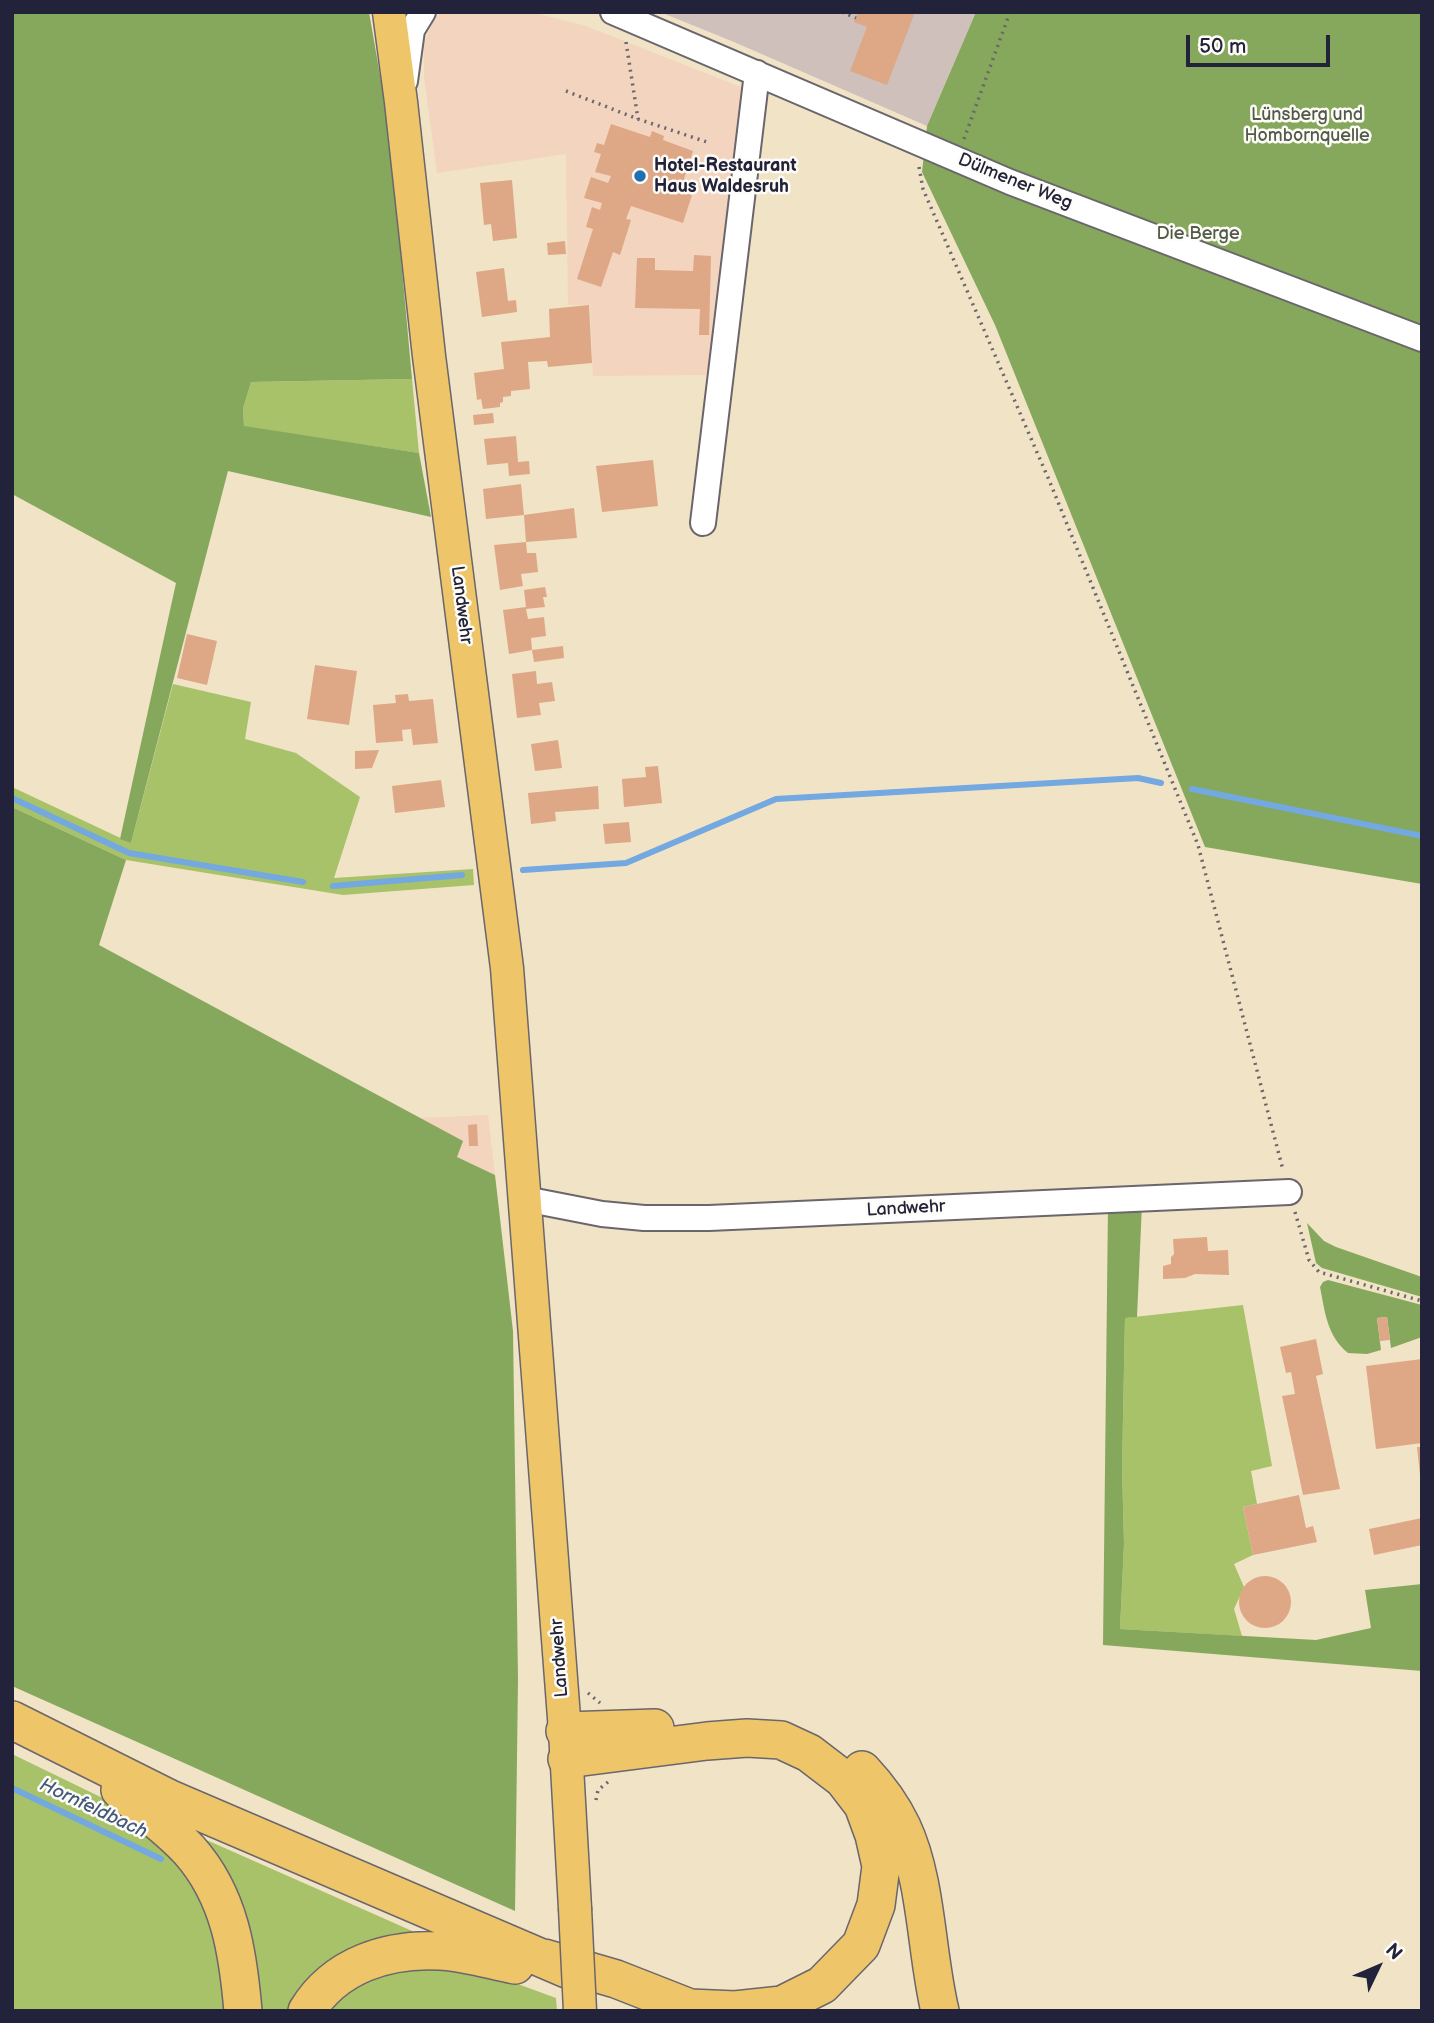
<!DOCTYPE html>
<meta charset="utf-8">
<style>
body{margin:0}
#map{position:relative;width:1434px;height:2023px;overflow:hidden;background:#f1e3c6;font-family:"Balsamiq Sans",sans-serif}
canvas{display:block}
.frame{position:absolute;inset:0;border:14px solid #22223b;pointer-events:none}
.north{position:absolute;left:1343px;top:1932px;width:70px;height:70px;-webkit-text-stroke:5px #fdfcf7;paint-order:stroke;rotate:46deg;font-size:19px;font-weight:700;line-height:28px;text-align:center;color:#22223b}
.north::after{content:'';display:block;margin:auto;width:24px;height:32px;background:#22223b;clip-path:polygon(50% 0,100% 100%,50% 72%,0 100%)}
.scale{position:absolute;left:1186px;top:35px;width:144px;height:32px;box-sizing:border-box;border:4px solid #22223b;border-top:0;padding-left:9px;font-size:21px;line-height:24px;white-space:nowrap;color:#22223b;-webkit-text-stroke:5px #fdfcf7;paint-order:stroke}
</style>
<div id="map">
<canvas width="1434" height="2023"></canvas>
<div class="frame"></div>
<div class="north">N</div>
<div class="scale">50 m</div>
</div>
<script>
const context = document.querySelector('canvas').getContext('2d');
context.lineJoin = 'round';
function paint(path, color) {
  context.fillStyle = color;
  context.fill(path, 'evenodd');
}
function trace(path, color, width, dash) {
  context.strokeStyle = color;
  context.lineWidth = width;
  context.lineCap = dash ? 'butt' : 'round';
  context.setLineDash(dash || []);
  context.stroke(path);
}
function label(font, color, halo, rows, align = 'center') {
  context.font = font + ' "Balsamiq Sans",sans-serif';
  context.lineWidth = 5;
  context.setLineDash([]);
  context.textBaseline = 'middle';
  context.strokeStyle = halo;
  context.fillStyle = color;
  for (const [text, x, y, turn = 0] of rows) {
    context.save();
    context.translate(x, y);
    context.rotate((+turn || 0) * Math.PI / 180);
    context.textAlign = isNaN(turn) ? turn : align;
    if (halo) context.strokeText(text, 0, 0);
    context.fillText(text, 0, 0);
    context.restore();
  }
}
const built = new Path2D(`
 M440,12H531L586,26L751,91L717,334L706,375L593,376L590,305H568L566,154L437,173L424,77V44L432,24Z
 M488,1115L495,1175L457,1157L418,1118Z`);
const industrial = new Path2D(`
 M660,12H976L927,126L734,42Z`);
const green = new Path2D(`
 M412,379L419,453L244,427L243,409L251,382Z
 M173,684L251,702L245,739L296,753L360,797L334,878L473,869L474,885L343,895L126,860L12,807V787L131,843Z
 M1243,1305L1272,1466L1251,1471L1257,1504L1243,1507L1253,1555L1234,1564L1244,1587L1234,1609L1242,1636L1120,1629L1124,1544L1122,1468L1125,1318Z
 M12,1754L117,1805L197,1877L235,2011H12Z
 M193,1834L419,1934L298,2011H253Z
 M417,1963L496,1976L556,1998L557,2011H318L347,1984Z`);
const forest = new Path2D(`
 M12,12H369L389,127L412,379L251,382L243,409L244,426L419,453L431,517L228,471L131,843L120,839L176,583L12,494Z
 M976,12H1422V884L1205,847L995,325L922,172L927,126Z
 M12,807L126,860L99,945L463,1141L457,1157L495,1175L513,1331L518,1679L515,1911L12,1686Z
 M1142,1204L1137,1317L1125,1318L1122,1468L1124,1544L1120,1629L1316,1640L1371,1628L1365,1590L1422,1584V1671L1103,1645L1108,1205Z
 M1307,1223L1324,1241L1336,1247L1422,1277V1297L1322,1268L1316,1263Z
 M1328,1280L1422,1305V1337L1391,1348L1387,1317L1377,1318L1381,1350L1367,1354L1348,1353C1327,1336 1325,1312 1320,1287L1323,1282Z`);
const stream = new Path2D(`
 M1192,789L1422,836
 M12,798L129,853L303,882
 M523,870L626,863L776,799L1138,778L1161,783
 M333,886L462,875
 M12,1788L161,1859`);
const building = new Path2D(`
 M858,12H915L887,85L850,71L867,27L854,22Z
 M611,124L650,137L652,131L664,136L663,140L693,151L684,179L690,181L686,193L692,195L683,223L631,206L626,219L631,220L620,255L613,252L601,287L577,279L593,229L586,227L592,207L600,210L602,203L584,198L591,177L608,183L611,176L595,172L601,154L594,152L597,143L604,145Z
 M512,180L517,238L493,241L491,224L484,225L480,183Z
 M565,241L566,254L548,255L547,243Z
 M694,255L711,256L709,335H699L700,309L635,308L637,258H655V270L693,271Z
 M504,268L508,301L516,300L517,312L482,317L476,272Z
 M589,305L592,363L548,367L547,361L528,362L530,389L511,391V396L503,397V402L500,403V407L483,409L481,399L477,400L474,373L504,369L501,342L550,337L549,309Z
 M493,413L494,423L474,425L473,415Z
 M516,436L518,462L529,461L530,474L509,476L508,463L487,465L484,439Z
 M653,460L658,506L602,512L596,466Z
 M521,484L524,515L486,519L483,489Z
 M574,508L577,538L526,542L527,553H536L538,572L521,574L523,586L500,590L494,545L526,542L524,515Z
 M545,587L547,597H543L545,607L526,609L528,619L544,617L546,636L531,638L532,650L509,654L503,610L526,607L524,590Z
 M187,634L217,641L207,685L177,678Z
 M563,646L564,658L534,662L532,650Z
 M315,665L357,671L349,725L307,719Z
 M536,671L537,684L552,682L555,701L539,703L541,715L517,718L512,674Z
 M408,694L409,701L433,699L438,743L413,745L411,729L402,730L403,741L376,743L373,705L396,703L395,695Z
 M558,740L562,768L535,771L531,744Z
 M379,750L372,768L355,769V751Z
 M658,766L662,803L624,807L622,779L646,777L645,767Z
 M441,780L445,807L395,813L392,786Z
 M598,786L599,809L555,812L556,821L531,824L528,793Z
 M629,822L631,842L605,844L603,824Z
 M477,1124L478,1146H469L468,1125Z
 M1207,1237L1208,1251L1228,1250L1229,1275L1195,1274L1185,1278L1163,1279V1266L1171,1264V1257L1174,1254L1173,1239Z
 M1387,1317L1390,1340L1380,1341L1377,1318Z
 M1316,1339L1323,1374L1316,1376L1340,1489L1303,1495L1282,1396L1295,1394L1291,1372L1286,1373L1280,1347Z
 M1422,1359V1443L1376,1449L1366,1366Z
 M1417,1447H1422V1475H1420Z
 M1299,1495L1306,1528L1313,1526L1317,1542L1253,1555L1243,1507Z
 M1422,1518V1545L1374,1555L1369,1529Z
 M1239 1602a26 26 0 1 1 52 0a26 26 0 1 1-52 0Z`);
const path = new Path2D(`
 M842,12L856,18
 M626,42L638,119
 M566,91L638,119L707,142
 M964,139L1010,12
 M919,167L923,189L1049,480L1198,845L1283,1170
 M1295,1212L1309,1260L1319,1272L1422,1301
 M588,1693L600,1703
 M596,1800L598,1790L608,1782`);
const minor = new Path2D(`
 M613,12L1010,182L1422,339
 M405,81L412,30L423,12
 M703,523L757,73
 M525,1199L602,1214L644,1218H709L1289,1192`);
const major = new Path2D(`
 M389,12L401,102L429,356L507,968L565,1731L575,1908`);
const highway = new Path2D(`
 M12,1720L170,1799L567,1969
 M565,1731L655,1728
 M862,1770C878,1787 892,1806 902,1827C927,1880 926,1953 940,2011
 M120,1790C143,1810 169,1828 189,1850C230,1896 238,1953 243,2011
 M544,1958L616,1979L690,2008L735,2010L782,2005L822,1985L861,1945L876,1905L881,1866L874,1835L863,1805L843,1779L809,1753L781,1740L747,1738L707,1741L567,1759
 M307,2011C335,1965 388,1948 440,1951C464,1952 490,1960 515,1965`);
const majorBridge = new Path2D(`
 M575,1908L580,2011`);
const markers = [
 [640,176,7,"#1f6fb2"]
];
const parkNames = [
 ["Lünsberg und",1307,115],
 ["Hombornquelle",1307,136],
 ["Die Berge",1198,234]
];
const poiNames = [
 ["Hotel-Restaurant",654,166],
 ["Haus Waldesruh",654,187]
];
const streetNames = [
 ["Dülmener Weg",1015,182,22],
 ["Landwehr",461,605,83],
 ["Landwehr",906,1209,-3],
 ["Landwehr",560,1658,-94]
];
const waterNames = [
 ["Hornfeldbach",93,1809,25]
];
paint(built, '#f3d4bf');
paint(industrial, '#cfc0bb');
paint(green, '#a7c268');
paint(forest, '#85a85c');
trace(stream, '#73a8e0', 6);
paint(building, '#dea786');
trace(minor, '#6a666c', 28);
trace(major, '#6a666c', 35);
trace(highway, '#6a666c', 40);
trace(path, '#6a666c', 3.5, [2, 5]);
trace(minor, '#fff', 24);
trace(major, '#eec569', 32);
trace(highway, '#eec569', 37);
trace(majorBridge, '#6a666c', 35, []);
trace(majorBridge, '#eec569', 32);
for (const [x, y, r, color] of markers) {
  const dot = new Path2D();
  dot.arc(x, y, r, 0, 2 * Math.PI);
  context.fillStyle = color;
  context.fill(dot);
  trace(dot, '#fdfcf7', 2.5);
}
label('18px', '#515a4b', '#fdfcf7', parkNames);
label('bold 18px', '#22223b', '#fdfcf7', poiNames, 'left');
label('18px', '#22223b', '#fdfcf7', streetNames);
label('italic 19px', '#42587d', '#fdfcf7', waterNames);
</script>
